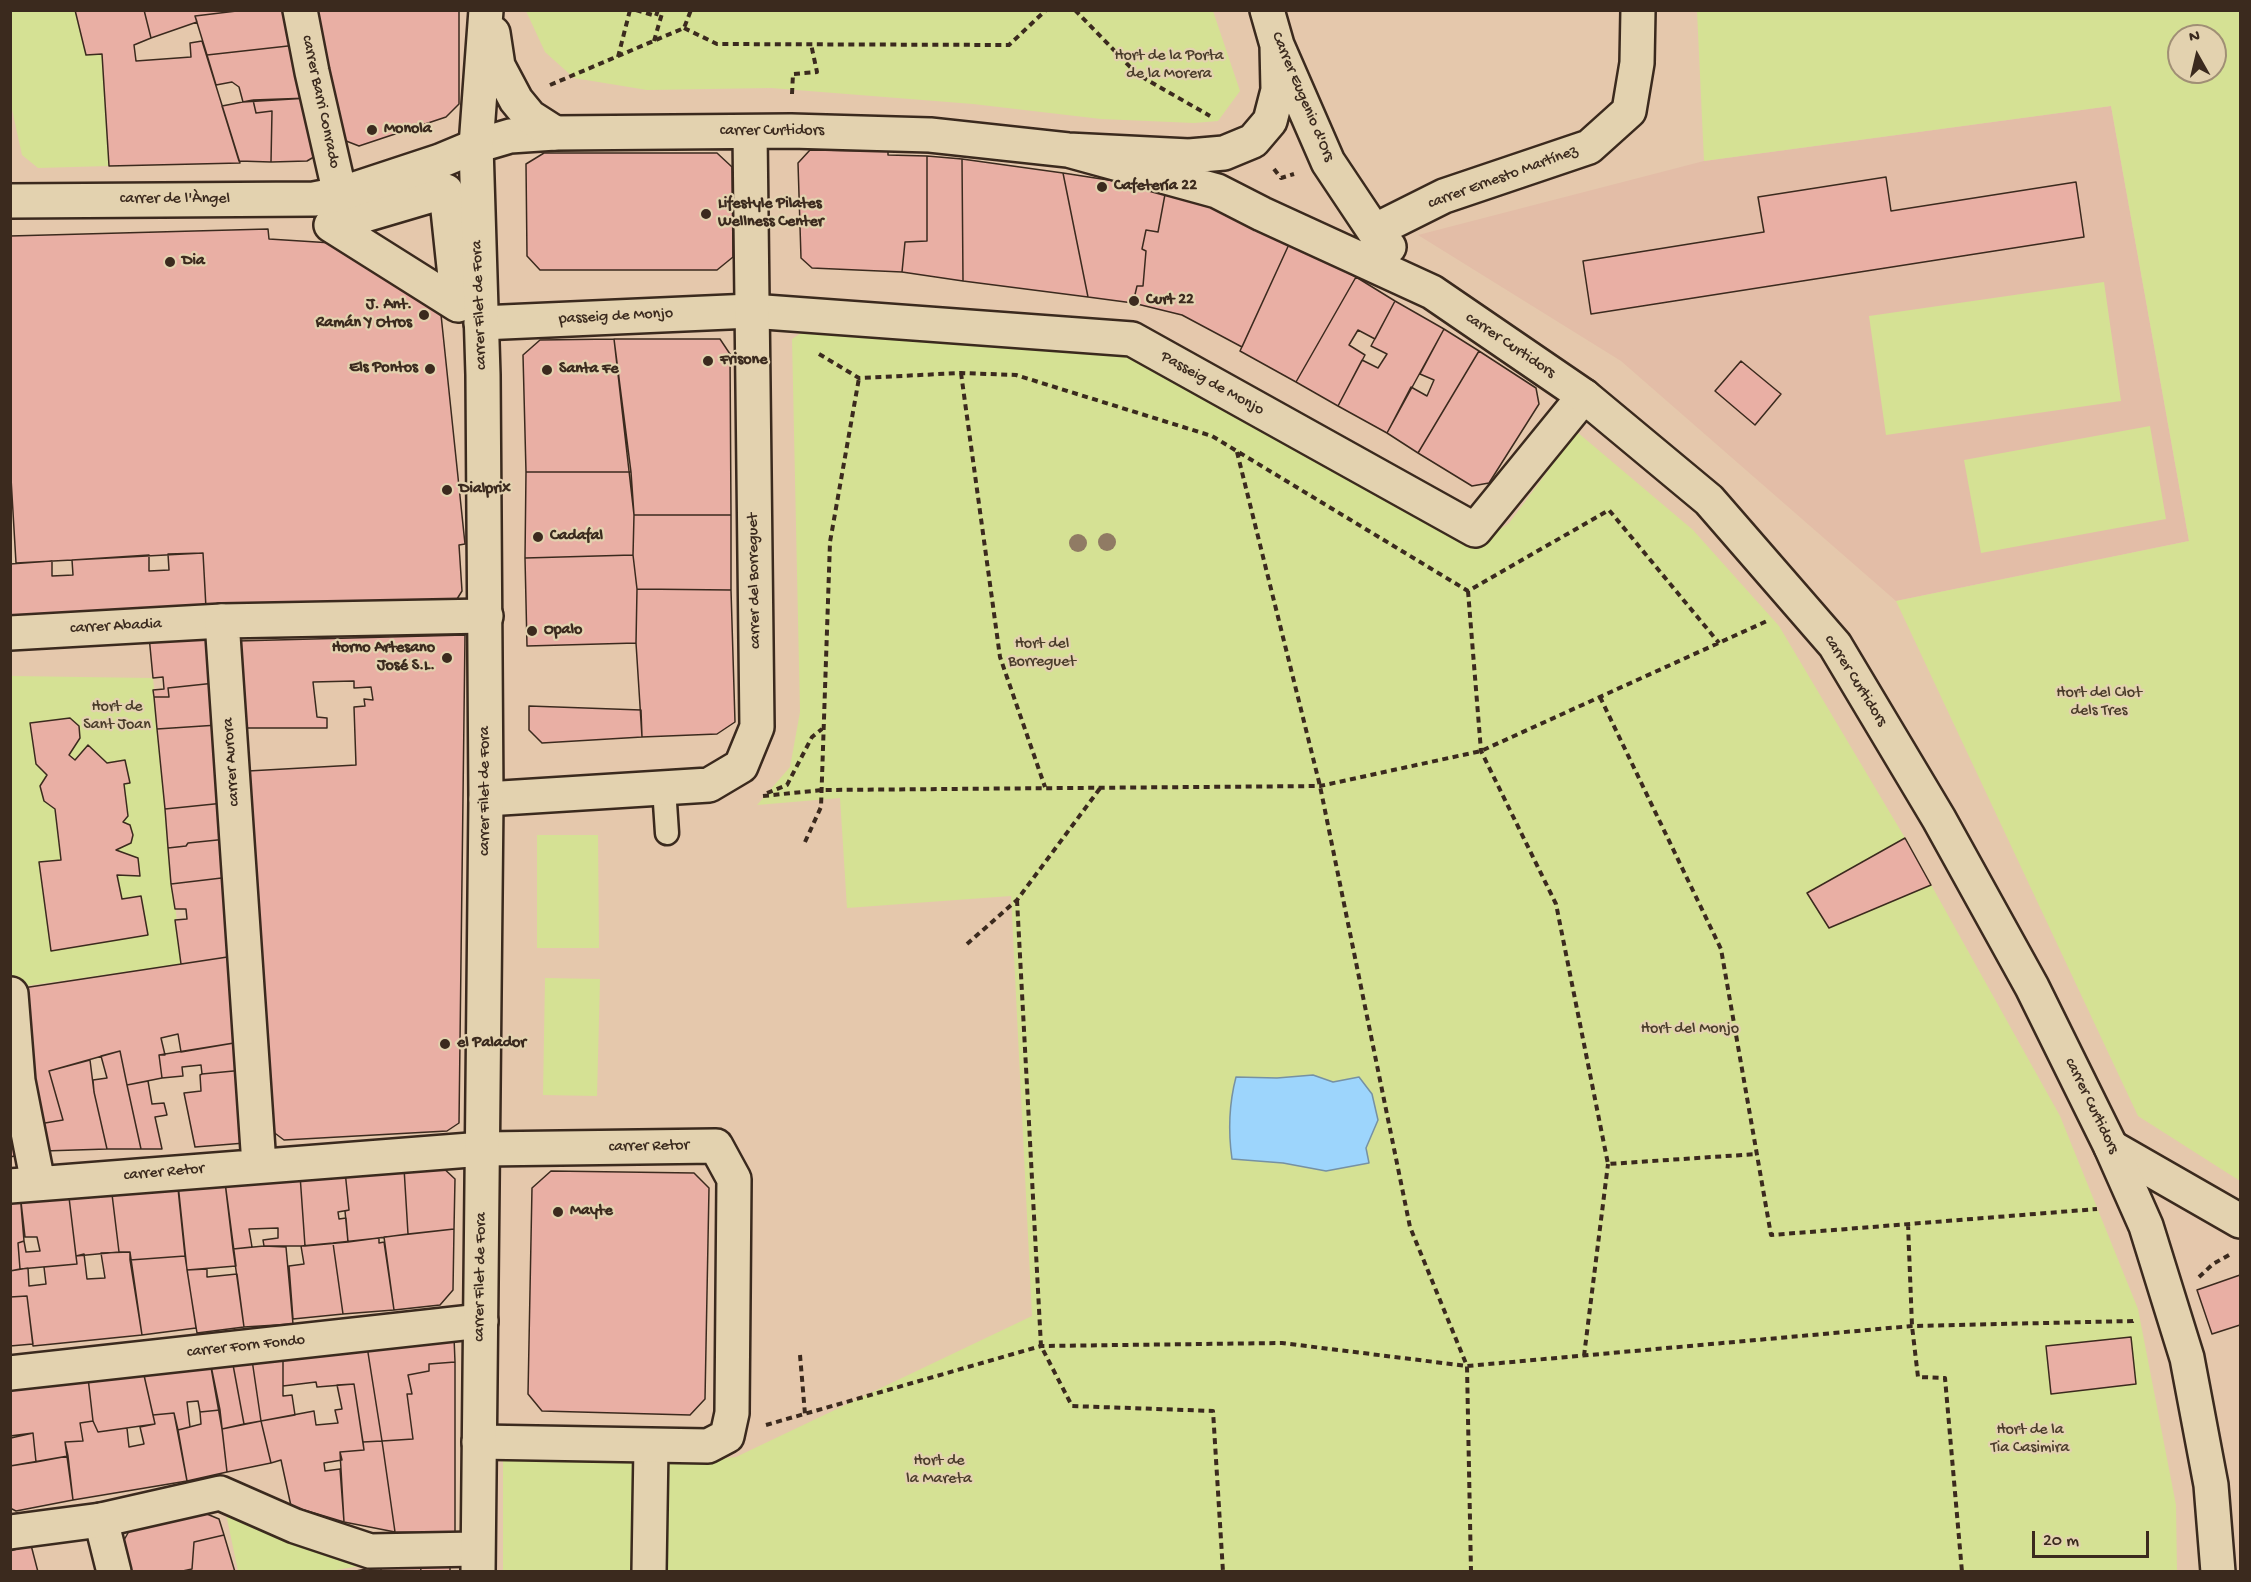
<!DOCTYPE html>
<meta charset="utf-8">
<style>
body{margin:0}
#map{position:relative;width:2251px;height:1582px;overflow:hidden;background:#e5c8ac;font-family:"Gochi Hand",sans-serif}
canvas{display:block}
.frame{position:absolute;inset:0;border:12px solid #3b2a1e;pointer-events:none}
.north{position:absolute;left:2167px;top:24px;width:60px;height:60px;box-sizing:border-box;background:#e3d2af;border:2px solid #a08f75;border-radius:50%;rotate:352deg;font-size:16px;font-weight:700;line-height:24px;text-align:center;color:#3b2a1e}
.north::after{content:'';display:block;margin:auto;width:21px;height:27px;background:#3b2a1e;clip-path:polygon(50% 0,100% 100%,50% 72%,0 100%)}
.scale{position:absolute;left:2032px;top:1531px;width:117px;height:27px;box-sizing:border-box;border:3px solid #3b2a1e;border-top:0;padding-left:8px;font-size:18px;line-height:21px;white-space:nowrap;color:#3b2a1e;-webkit-text-stroke:4px #e3d2af;paint-order:stroke}
</style>
<div id="map">
<canvas width="2251" height="1582"></canvas>
<div class="frame"></div>
<div class="north">N</div>
<div class="scale">20 m</div>
</div>
<script>
const context = document.querySelector('canvas').getContext('2d');
context.lineJoin = 'round';
function paint(path, color) {
  context.fillStyle = color;
  context.fill(path, 'evenodd');
}
function trace(path, color, width, dash) {
  context.strokeStyle = color;
  context.lineWidth = width;
  context.lineCap = dash ? 'butt' : 'round';
  context.setLineDash(dash || []);
  context.stroke(path);
}
function label(font, color, halo, rows, align = 'center') {
  context.font = font + ' "Gochi Hand",sans-serif';
  context.lineWidth = 4.5;
  context.setLineDash([]);
  context.textBaseline = 'middle';
  context.strokeStyle = halo;
  context.fillStyle = color;
  for (const [text, x, y, turn = 0] of rows) {
    context.save();
    context.translate(x, y);
    context.rotate((+turn || 0) * Math.PI / 180);
    context.textAlign = isNaN(turn) ? turn : align;
    if (halo) context.strokeText(text, 0, 0);
    context.fillText(text, 0, 0);
    context.restore();
  }
}
const built = new Path2D(`
 M2111,106L2189,541L1896,601L1621,361L1418,235L1704,161Z`);
const green = new Path2D(`
 M10,11H75L86,55L102,54L109,166L38,168L22,155L11,105Z
 M526,11H1213L1240,91L1218,121L1194,123L1101,119L973,104L771,88L647,90L574,78L545,52Z
 M1697,11H2240V1181L2138,1116L1896,601L2189,541L2111,106L1704,161ZM2179,36H2215V72H2179Z
 M2104,282L2121,401L1886,435L1869,316Z
 M813,325L1136,353L1379,480L1444,533L1480,543L1509,523L1577,432L1693,530L1779,626L1905,838L2060,1116L2138,1309L2176,1505L2177,1571H503V1457L687,1462L736,1457L1032,1316L1011,896L847,908L840,798L757,805L790,767L800,712L792,339Z
 M2150,426L2166,519L1981,553L1964,460Z
 M11,676L153,678L181,964L11,988ZM70,718L79,726L80,738L69,755L75,760L88,745L107,763L125,760L130,783L124,784L128,816L123,822L130,825L133,835L131,843L116,850L138,858L140,875H117L122,899L142,896L148,935L51,951L39,863L61,860L55,809L44,801L40,786L47,775L36,764L30,724Z
 M537,835H598L599,948H537Z
 M545,978L600,979L597,1096L543,1095Z
 M225,1509L378,1563L330,1571H238Z`);
const water = new Path2D(`
 M1313,1075L1333,1082L1359,1077L1372,1094L1378,1120L1366,1148L1369,1163L1326,1171L1283,1163L1232,1159C1228,1131 1229,1104 1236,1077L1277,1078Z`);
const building = new Path2D(`
 M75,10H144L151,38L134,45L136,61L191,57L190,43L202,41L240,163L109,166L102,54L86,55Z
 M144,10H245L195,16L197,22L151,38Z
 M245,10H291L297,45L207,55L195,16Z
 M317,10H459V104L446,117L359,146L341,139Z
 M297,45L309,98L243,102L239,87L232,82L216,85L207,55Z
 M309,98L319,154L307,161L271,162L272,111L256,113L253,100Z
 M253,100L256,113L272,111L271,162L239,161L222,106Z
 M810,150L888,151V155L927,156V241L905,242L902,272L812,268L801,258L798,163Z
 M544,153H717L732,167L733,257L717,270H540L527,256L526,164Z
 M927,156L962,159L963,281L902,272L905,242L927,241Z
 M962,159L1063,173L1088,297L963,281Z
 M1063,173L1166,189L1158,232L1146,230L1142,249L1146,251L1143,286H1137L1133,303L1088,297Z
 M1886,177L1891,211L2076,182L2084,237L1591,314L1583,261L1764,232L1758,197Z
 M1166,189L1263,224L1291,240L1242,347L1182,315L1133,303L1137,286H1143L1146,251L1142,249L1146,230L1158,232Z
 M268,229L269,239L332,243L440,305L465,544L459,545L462,591L457,599L206,608L203,553L16,563L10,461V236Z
 M1291,240L1356,277L1296,382L1240,351Z
 M1356,277L1395,301L1375,339L1358,330L1349,345L1365,355L1338,406L1296,382Z
 M1395,301L1444,329L1387,433L1338,406L1362,360L1378,368L1387,354L1371,346Z
 M1444,329L1479,351L1418,453L1387,433L1411,387L1427,396L1434,380L1420,374Z
 M614,339H720L730,354L731,515H634Z
 M614,339L631,472H526L523,355L540,340Z
 M1479,351L1536,388L1539,404L1489,483L1472,486L1418,453Z
 M1741,361L1781,394L1755,425L1715,391Z
 M526,472H631L634,515L633,555L525,558Z
 M634,515H731V590L637,589L633,555Z
 M203,553L206,608L10,616V564L52,561V576L73,575L72,560L149,555V571L169,570L168,554Z
 M633,555L637,589L636,643L527,646L525,558Z
 M637,589L731,590L735,722L717,734L642,737L636,643Z
 M210,633L215,683L168,688L169,697H154L153,690L164,689L163,677L153,678L149,636Z
 M465,635L459,1123L447,1131L284,1140L272,1131L248,771L356,765L354,707L365,706L364,699L373,700L371,687L354,688V681L313,682L317,717L327,718V728H243L237,641Z
 M215,683L218,725L157,729L154,697H169L168,688Z
 M529,706L641,710L642,737L542,743L529,730Z
 M70,718L79,726L80,738L69,755L75,760L88,745L107,763L125,760L130,783L124,784L128,816L123,822L130,825L133,835L131,843L116,850L138,858L140,876L117,875L122,899L141,896L148,935L51,951L39,862L61,860L55,809L44,801L40,786L47,775L36,764L30,723Z
 M218,725L224,803L165,809L157,729Z
 M224,803L227,839L188,843L186,846L168,848L165,809Z
 M1905,838L1931,885L1829,928L1807,893Z
 M227,839L230,877L171,884L168,848L186,846L188,843Z
 M230,877L234,956L181,964L175,920L187,919L186,909H175L171,884Z
 M234,956L240,1042L181,1052L178,1034L161,1038L165,1055H159L162,1078L127,1085L120,1051L49,1071L63,1120L39,1124L23,988Z
 M240,1042L244,1070L202,1074L201,1065L182,1067L183,1076L162,1078L159,1055Z
 M120,1051L127,1085L141,1149H107L94,1092L93,1080L107,1078L101,1056Z
 M90,1060L94,1092L107,1149L44,1151L39,1124L63,1120L49,1071Z
 M244,1070L245,1143L195,1147L184,1093L201,1091L200,1075L202,1074Z
 M148,1081L152,1104L164,1103L167,1115L155,1117L162,1149H141L127,1085Z
 M10,1082L23,1154L10,1157Z
 M440,1165L455,1179L454,1229L408,1234L404,1168Z
 M404,1168L408,1234L348,1242L345,1211L349,1210L345,1171Z
 M345,1171L349,1210L338,1212L339,1219L346,1218L348,1242L305,1246L300,1175Z
 M551,1171L694,1173L709,1188L705,1399L690,1415L542,1411L528,1394L532,1188Z
 M224,1174L300,1175L305,1246H264L263,1240L278,1238V1228L249,1229L252,1247L233,1249Z
 M177,1179L185,1256L130,1260V1252H119L111,1186Z
 M225,1182L236,1266L187,1270L178,1184Z
 M111,1186L119,1252L76,1256L68,1189Z
 M68,1189L77,1264L20,1269L18,1243L24,1241L26,1252L40,1251L37,1237H25L20,1193Z
 M20,1193L24,1241L18,1243L20,1269L10,1271V1194Z
 M454,1229L453,1290L440,1305L394,1310L384,1237Z
 M379,1238V1243L384,1242L394,1310L343,1314L333,1243Z
 M333,1243L343,1314L293,1319L289,1266L304,1264L301,1246Z
 M264,1246L286,1247L293,1324L244,1327L233,1249Z
 M130,1252L142,1335L33,1346L27,1296L10,1297V1271L28,1268L29,1286L46,1284L44,1267L77,1264L76,1256L84,1254L87,1279L105,1278L101,1253Z
 M185,1256L196,1328L142,1335L130,1260Z
 M207,1269V1277L237,1274L244,1327L197,1333L187,1270Z
 M2240,1275V1325L2212,1334L2197,1290Z
 M27,1296L33,1344L10,1346V1297Z
 M454,1337L455,1362L429,1364V1371L408,1375L412,1394H407L413,1439L382,1441L366,1340Z
 M2131,1337L2136,1384L2051,1394L2046,1346Z
 M366,1340L382,1441L363,1442L354,1384L317,1387L316,1382L283,1386V1350Z
 M283,1350V1396L292,1395L295,1415L261,1421L251,1353Z
 M251,1353L261,1421L244,1424L231,1354Z
 M231,1354L244,1424L222,1429L209,1356Z
 M209,1356L220,1410L200,1412L198,1401L187,1402L190,1427L178,1430L174,1413L153,1415L141,1362Z
 M141,1362L155,1424L98,1432L93,1421L87,1369Z
 M455,1362V1533L395,1532L382,1441L413,1439L407,1394H412L408,1375L429,1371V1364Z
 M87,1369L93,1421L80,1423L83,1441L65,1442L68,1456L36,1462L33,1433L11,1438L10,1377Z
 M354,1384L364,1450L340,1452L342,1460L324,1463L325,1471L340,1469L344,1522L291,1506L281,1460L271,1463L261,1421L314,1411L316,1425L338,1423L335,1410L342,1409L337,1385Z
 M220,1410L227,1472L187,1481L178,1430L201,1424L200,1412Z
 M174,1413L187,1481L73,1500L65,1442L83,1441L80,1423L93,1421L98,1432L127,1428L129,1447L144,1444L140,1427L155,1424L153,1415Z
 M261,1421L271,1463L227,1472L222,1429Z
 M33,1433L36,1462L10,1466V1436Z
 M382,1441L395,1532L344,1522L340,1452L364,1450L363,1442Z
 M68,1456L73,1500L16,1511L10,1508V1466Z
 M202,1512L219,1519L224,1535L194,1542L192,1569L178,1572H131L124,1540L132,1526Z
 M224,1535L235,1572H178L192,1569L194,1542Z
 M31,1545L38,1572H10V1551Z
 M450,1555V1572H421L420,1559Z
 M420,1559L421,1572H381V1566Z
 M381,1566V1572H351Z`);
const path = new Path2D(`
 M636,10L656,16L658,10
 M1075,10L1137,74L1210,116
 M684,28L717,44L1009,45L1046,10
 M654,41L663,10
 M618,57L630,10
 M550,85L684,28L691,10
 M792,94L793,74L817,72L811,44
 M1274,169L1281,178L1294,174
 M819,354L859,378L961,373L1016,375L1212,436L1468,591L1609,510L1719,643
 M961,373L1000,657L1045,787
 M1237,452L1320,786L1410,1227L1467,1366L1471,1572
 M1468,591L1481,751L1556,904L1608,1164L1757,1154
 M1600,697L1721,949L1771,1235L2097,1209
 M767,793L787,785L812,737L822,729
 M763,796L822,790L1320,786L1481,751L1767,621
 M805,842L821,807L830,542L859,378
 M1017,900L1041,1346L1072,1406L1213,1411L1223,1572
 M967,944L1017,900L1101,787
 M1908,1224L1912,1326L1918,1377L1945,1378L1962,1572
 M2199,1277L2213,1264L2229,1255
 M800,1355L805,1414
 M1584,1356L1608,1164
 M766,1425L1041,1346L1282,1343L1467,1366L1912,1326L2133,1321L2136,1319`);
const service = new Path2D(`
 M664,788L667,833`);
const pedestrian = new Path2D(`
 M446,191L458,305L331,225L436,194Z
 M481,323L751,311L1132,339L1475,530L1584,396
 M10,633L222,621
 M2111,1147L2240,1221
 M101,1520L114,1572
 M649,1572L651,1446`);
const minor = new Path2D(`
 M300,10L312,72L340,194
 M1267,10L1277,45L1328,162L1374,231L1389,247
 M1068,150L1217,191L1262,214L1432,292L1584,396L1709,500L1835,645L1939,819L2032,987L2111,1147L2146,1226L2187,1358L2211,1485L2218,1572
 M10,201L314,199L340,194L440,161L476,146L510,136L555,133L791,131L930,135L1068,150L1189,156L1224,153L1253,141L1270,121L1278,90L1277,45
 M1374,231L1444,196L1589,147L1629,111L1637,63L1638,10
 M486,799L709,785L741,766L757,727L750,132
 M11,994L18,1081L38,1183
 M259,1165L222,621L486,616
 M10,1186L483,1149L716,1146L734,1179L732,1413L727,1436L708,1446L479,1442
 M10,1373L481,1321
 M10,1532L101,1520L220,1493L295,1526L370,1551L477,1549`);
const tertiary = new Path2D(`
 M493,33L498,66L516,100L530,117L555,133
 M478,1572L486,799L483,375L476,146L486,10`);
const trees = [
 [1107,542],
 [1078,543]
];
const markers = [
 [372,130,6,"#3b2a1e"],
 [1102,187,6,"#3b2a1e"],
 [706,214,6,"#3b2a1e"],
 [170,262,6,"#3b2a1e"],
 [1134,301,6,"#3b2a1e"],
 [424,315,6,"#3b2a1e"],
 [708,361,6,"#3b2a1e"],
 [430,369,6,"#3b2a1e"],
 [547,370,6,"#3b2a1e"],
 [447,490,6,"#3b2a1e"],
 [538,537,6,"#3b2a1e"],
 [532,631,6,"#3b2a1e"],
 [447,658,6,"#3b2a1e"],
 [445,1044,6,"#3b2a1e"],
 [558,1212,6,"#3b2a1e"]
];
const parkNames = [
 ["Hort de la Porta",1169,57],
 ["de la Morera",1169,75],
 ["Hort del",1042,645],
 ["Borreguet",1042,663],
 ["Hort del Clot",2099,694],
 ["dels Tres",2099,712],
 ["Hort de",117,708],
 ["Sant Joan",117,726],
 ["Hort del Monjo",1690,1030],
 ["Hort de la",2030,1431],
 ["Tia Casimira",2030,1449],
 ["Hort de",939,1462],
 ["la Mareta",939,1480]
];
const streetNames = [
 ["Carrer Eugenio d'Ors",1302,97,67],
 ["carrer Barri Conrado",320,102,78],
 ["carrer Curtidors",772,132],
 ["carrer Ernesto Martínez",1503,178,-20],
 ["carrer de l'Àngel",175,200],
 ["carrer Filet de Fora",480,305,-92],
 ["passeig de Monjo",616,317,-3],
 ["carrer Curtidors",1510,346,34],
 ["Passeig de Monjo",1212,384,29],
 ["carrer del Borreguet",755,581,-91],
 ["carrer Abadia",116,627,-3],
 ["carrer Curtidors",1855,681,58],
 ["carrer Aurora",232,762,-94],
 ["carrer Filet de Fora",486,791,-90],
 ["carrer Curtidors",2091,1106,64],
 ["carrer Retor",649,1147,-1],
 ["carrer Retor",164,1173,-5],
 ["carrer Filet de Fora",481,1277,-89],
 ["carrer Forn Fondo",246,1347,-6]
];
const poiNames = [
 ["Monola",384,130],
 ["Cafetería 22",1114,187],
 ["Lifestyle Pilates",718,205],
 ["Wellness Center",718,223],
 ["Dia",182,262],
 ["Curt 22",1146,301],
 ["J. Ant.",412,306,"right"],
 ["Ramán Y Otros",412,324,"right"],
 ["Frisone",720,361],
 ["Els Pontos",418,369,"right"],
 ["Santa Fe",559,370],
 ["Dialprix",459,490],
 ["Cadafal",550,537],
 ["Opalo",544,631],
 ["Horno Artesano",435,649,"right"],
 ["José S.L.",435,667,"right"],
 ["el Palador",457,1044],
 ["Mayte",570,1212]
];
paint(built, '#e3bda7');
paint(green, '#d5e194');
paint(water, '#9dd5fc');
trace(water, '#7691a3', 1.5);
paint(building, '#e9afa4');
trace(building, '#3b2a1e', 1.5);
trace(service, '#3b2a1e', 27);
trace(pedestrian, '#3b2a1e', 38);
trace(minor, '#3b2a1e', 38);
trace(tertiary, '#3b2a1e', 38);
trace(path, '#3b2a1e', 4, [6, 4.5]);
trace(service, '#e3d2af', 22);
trace(pedestrian, '#e3d2af', 33);
trace(minor, '#e3d2af', 33);
trace(tertiary, '#e3d2af', 33);
context.fillStyle = '#907b64';
for (const [x, y] of trees) {
  context.beginPath();
  context.arc(x, y, 9, 0, 2 * Math.PI);
  context.fill();
}
for (const [x, y, r, color] of markers) {
  const dot = new Path2D();
  dot.arc(x, y, r, 0, 2 * Math.PI);
  context.fillStyle = color;
  context.fill(dot);
  trace(dot, '#e3d2af', 2);
}
label('16px', '#4a3c2a', '#e3d2af', parkNames);
label('16px', '#3b2a1e', '#e3d2af', streetNames);
label('bold 16px', '#3b2a1e', '#e3d2af', poiNames, 'left');
</script>
